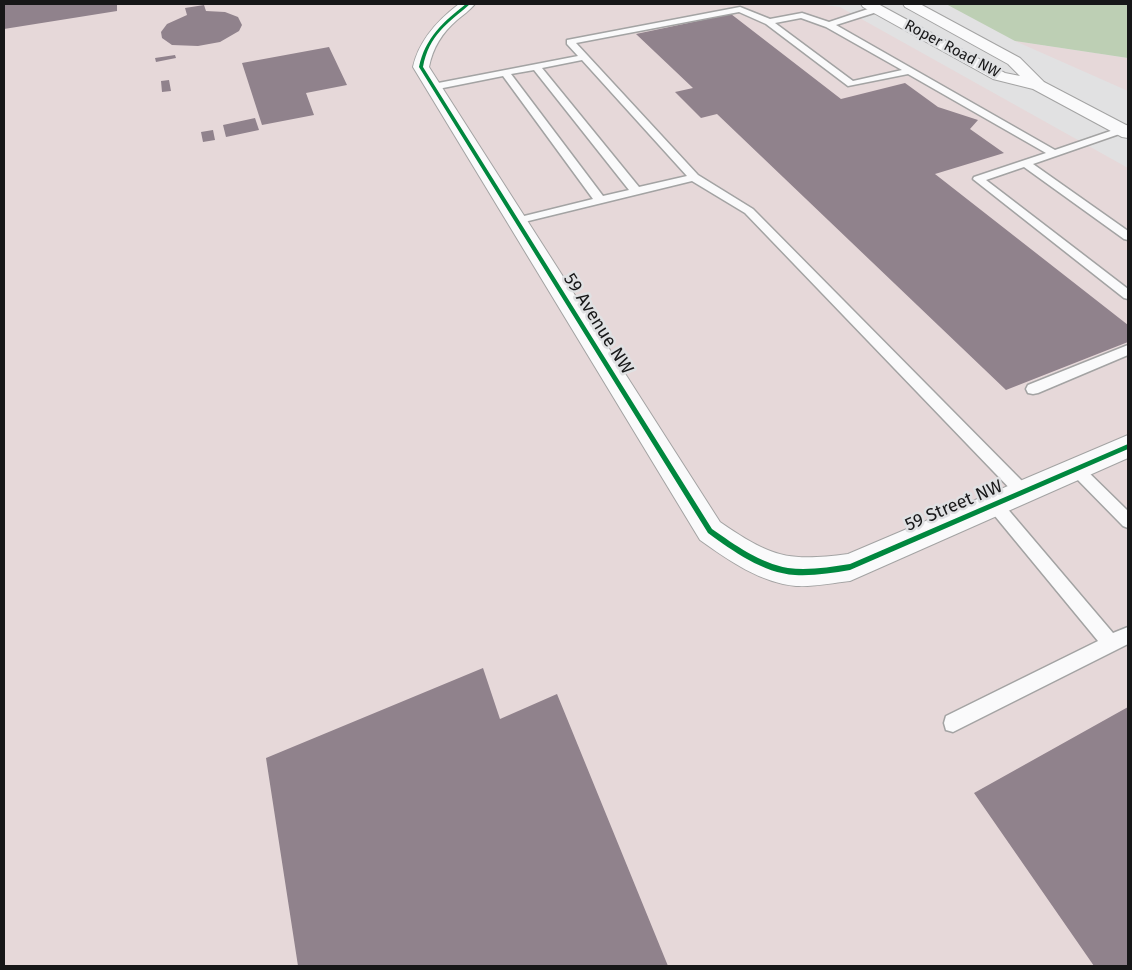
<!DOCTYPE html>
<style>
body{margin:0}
#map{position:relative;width:1132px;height:970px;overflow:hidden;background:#e1e1e2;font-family:"Fira Sans",sans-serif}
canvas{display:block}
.frame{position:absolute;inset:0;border:5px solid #171718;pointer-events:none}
</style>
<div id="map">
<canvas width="1132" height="970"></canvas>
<div class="frame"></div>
</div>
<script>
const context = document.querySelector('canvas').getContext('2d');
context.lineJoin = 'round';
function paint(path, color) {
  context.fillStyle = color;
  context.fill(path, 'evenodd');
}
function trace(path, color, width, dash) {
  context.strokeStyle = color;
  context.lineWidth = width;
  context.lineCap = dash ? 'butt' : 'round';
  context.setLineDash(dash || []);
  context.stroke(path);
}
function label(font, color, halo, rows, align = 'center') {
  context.font = font + ' "Fira Sans",sans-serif';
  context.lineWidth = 5;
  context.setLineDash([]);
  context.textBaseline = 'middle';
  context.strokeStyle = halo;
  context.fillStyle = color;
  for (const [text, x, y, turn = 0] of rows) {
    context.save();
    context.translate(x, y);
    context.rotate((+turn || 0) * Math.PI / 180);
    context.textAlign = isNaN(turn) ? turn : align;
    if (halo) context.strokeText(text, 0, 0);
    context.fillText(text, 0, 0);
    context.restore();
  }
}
const industrial = new Path2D(`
 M4,4H818L840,7L1128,168V966H4Z
 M1015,41L1128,58V91Z`);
const green = new Path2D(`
 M946,4H1128V58L1015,41Z`);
const building = new Path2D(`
 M4,4H117V11L4,29Z
 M204,5L206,11L225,12L238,17L242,25L239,31L220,42L198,46L172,45L162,38L161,32L167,24L187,15L185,8Z
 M731,14L841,99L905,83L938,107L978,120L970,129L1004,153L935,174L1128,325V342L1006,390L717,114L701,118L675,92L693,88L636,34Z
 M329,47L347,85L306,93L314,115L262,125L242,63Z
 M175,55L176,58L156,62L155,58Z
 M169,80L171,91L162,92L161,81Z
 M255,118L259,130L226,137L223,125Z
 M213,130L215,140L203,142L201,132Z
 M483,668L500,719L557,694L668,966H298L266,758Z
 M1128,707V966H1094L974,793Z`);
const lane = new Path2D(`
 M740,7L770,19L802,13L829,22L874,7H880V11L836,25L1055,150L1128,125V131L1033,164L1128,231V240L1124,239L1024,167L986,180L1128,289V299L1124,298L973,179L974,177L1046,153L908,74L848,86L766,24L739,12L576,43L698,175L753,209L1028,487L1031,492L1028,497L1023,498L1018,497L745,213L692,181L516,224L512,223L510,221L512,219L593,199L503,76L433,90L428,87L433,84L578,56L567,44V40ZM801,18L826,27L902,70L853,81L775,23ZM582,60L687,176L639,187L542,68ZM534,70L629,190L603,196L511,74Z
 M1128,345V355L1038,393L1033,394L1028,393L1026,389L1028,385Z
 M1076,463L1081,465L1128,511V528L1123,526L1071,473L1069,469L1071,465Z
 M995,498L1000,500L1113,633L1128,627V644L953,732L946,730L944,723L946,716L1098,641L990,510L987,505L990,500Z`);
const street = new Path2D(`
 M459,4H475C470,10 463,15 457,20C442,33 433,47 429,67L720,522C771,557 787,562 848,554L1128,435V458L850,581C832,583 814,587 796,586C761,583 728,560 700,540L413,67C419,40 438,20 459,4Z`);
const secondary = new Path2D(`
 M861,4H878L1005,73L1020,76L1008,64L905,7L903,4H920L1020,58L1044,82L1128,126V138L1122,137L1033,89L993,79L863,7Z`);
const cycleway = new Path2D(`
 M466,4H470C447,24 429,35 423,67L712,529C735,545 760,563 788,568C808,571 829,567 850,564L1128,444V449L850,570C832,573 814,576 795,575C763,573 733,551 708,533L419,67C425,38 444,21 466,4Z`);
const farStreetnames = [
 ["Roper Road NW",952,49,28]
];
const streetNames = [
 ["59 Avenue NW",598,324,58],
 ["59 Street NW",954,506,-23]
];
paint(industrial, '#e6d8d9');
paint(green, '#bdcfb4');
paint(building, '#90828c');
trace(lane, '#a3a3a3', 3);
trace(street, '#a3a3a3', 2);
trace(secondary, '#a3a3a3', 2);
paint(lane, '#fafafb');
paint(street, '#fafafb');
paint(secondary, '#fafafb');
paint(cycleway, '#00873e');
label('15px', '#171718', '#e0e1e3', farStreetnames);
label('18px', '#171718', '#e0e1e3', streetNames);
</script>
